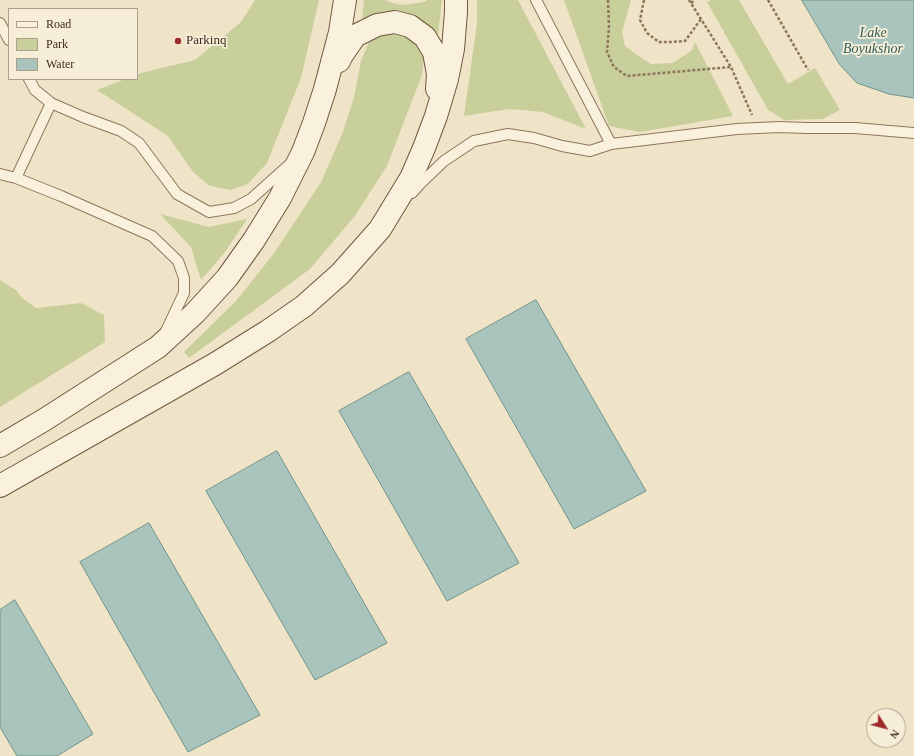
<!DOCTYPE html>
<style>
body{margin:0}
#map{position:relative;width:914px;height:756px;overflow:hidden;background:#f0e4c8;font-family:"Times New Roman",serif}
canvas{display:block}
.legend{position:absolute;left:8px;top:8px;width:130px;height:72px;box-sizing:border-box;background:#f7eed8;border:1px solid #ada18e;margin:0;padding:5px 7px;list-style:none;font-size:12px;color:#3d2e20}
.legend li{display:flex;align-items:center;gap:8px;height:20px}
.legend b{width:20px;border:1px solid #ada18e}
.north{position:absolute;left:866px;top:708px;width:40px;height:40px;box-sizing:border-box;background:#f7eed8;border:1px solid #ada18e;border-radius:50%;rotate:126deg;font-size:11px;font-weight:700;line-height:16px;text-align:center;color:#3d2e20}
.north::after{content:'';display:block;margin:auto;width:14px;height:18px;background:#9e2a2b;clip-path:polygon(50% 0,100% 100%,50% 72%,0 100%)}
</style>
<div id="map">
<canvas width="914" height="756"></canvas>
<ul class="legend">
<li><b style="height:5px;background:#faf1dc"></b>Road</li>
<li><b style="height:11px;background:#c9cf9b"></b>Park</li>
<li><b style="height:11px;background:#a9c4bc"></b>Water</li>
</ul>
<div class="north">N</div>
</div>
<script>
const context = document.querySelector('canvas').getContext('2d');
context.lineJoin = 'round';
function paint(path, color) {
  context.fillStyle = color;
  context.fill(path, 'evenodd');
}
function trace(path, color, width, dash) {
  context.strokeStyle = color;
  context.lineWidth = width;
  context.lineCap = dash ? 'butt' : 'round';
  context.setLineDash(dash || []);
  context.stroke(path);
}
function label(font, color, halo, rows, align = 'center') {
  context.font = font + ' "Times New Roman",serif';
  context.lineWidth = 3.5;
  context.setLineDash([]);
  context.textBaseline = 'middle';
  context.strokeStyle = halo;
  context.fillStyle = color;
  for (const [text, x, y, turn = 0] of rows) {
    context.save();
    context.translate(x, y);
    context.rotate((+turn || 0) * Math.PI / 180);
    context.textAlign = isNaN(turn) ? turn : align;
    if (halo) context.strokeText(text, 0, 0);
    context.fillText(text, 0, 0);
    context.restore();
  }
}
const green = new Path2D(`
 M255,0H319L301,78L267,163L248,184L231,190L210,186L193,172L168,136L97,90L125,79H137V75L141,73L195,60L241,22Z
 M364,0H386L389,2L402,5L424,2L427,0H442L438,35L420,19L397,10L380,13L367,17L362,21Z
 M477,0H518L586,129L543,112L509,109L464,116L477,23Z
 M564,0H631L622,32L625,46L640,57L651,64L673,63L692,50L695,42L733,116L640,132L609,126Z
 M711,0H739L788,84L815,68L840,110L823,119L784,120L768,110L707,2Z
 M399,31L415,40L424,56L422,75L387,166L354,217L310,269L189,358L184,352L236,301L275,252L321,182L343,132L354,97L361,61L369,42L382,33Z
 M160,214L209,227L247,219L225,252L201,280L191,247Z
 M0,280L16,290L22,298L36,308L81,303L104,315L105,342L0,407Z`);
const water = new Path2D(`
 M802,0H914V98L889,94L857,83L840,65Z
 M536,300L646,491L574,529L466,339Z
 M409,372L519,563L447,601L339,411Z
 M277,451L387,643L315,680L206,491Z
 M149,523L260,715L188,752L80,562Z
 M15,600L93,734L57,756H17L0,727V610Z`);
const path = new Path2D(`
 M608,0L609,27L607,52L614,67L627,76L731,67
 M644,0L640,20L647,33L659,42H671L685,41L701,19
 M689,0L731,67L752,115
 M768,0L808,70
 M691,3L695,0`);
const lane = new Path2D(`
 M536,0L611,144
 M0,23L9,40
 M29,79L35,90L51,103L83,117L121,131L139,143L177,194L209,212L234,208L251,199L290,164
 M0,174L16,178L61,196L152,236L178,261L184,278V293L166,331
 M16,178L51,103
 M412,193L420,184L444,161L474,141L508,134L534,138L562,146L590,151L611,144L737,129L779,127L807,128H855L914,133`);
const secondary = new Path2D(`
 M339,61L342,55L355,36L377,25L395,22L410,26L425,37L434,52L438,74L437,89
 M0,446L44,420L158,347L195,313L227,278L254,240L280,198L303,152L314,123L325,89L340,32L345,0
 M0,486L215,364L268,331L304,306L340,274L380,229L411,178L424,148L436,116L447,79L453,49L456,12V0`);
const markers = [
 [178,41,4,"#9e2a2b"]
];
const poiNames = [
 ["Parkinq",186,41]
];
const waterNames = [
 ["Lake",873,33],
 ["Boyukshor",873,49]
];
paint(green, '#c9cf9b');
paint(water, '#a9c4bc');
trace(water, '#6f938a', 1);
trace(lane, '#8d765c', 12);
trace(secondary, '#6f573f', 24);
trace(path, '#8d765c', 2.5, [3, 2]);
trace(lane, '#faf1dc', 10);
trace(secondary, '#faf1dc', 22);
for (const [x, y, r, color] of markers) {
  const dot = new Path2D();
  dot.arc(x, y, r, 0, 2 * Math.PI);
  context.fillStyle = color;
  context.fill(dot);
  trace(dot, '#f7eed8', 1.5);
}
label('13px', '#3d2e20', '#f7eed8', poiNames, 'left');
label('italic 14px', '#2f5d5a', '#f7eed8', waterNames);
</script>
